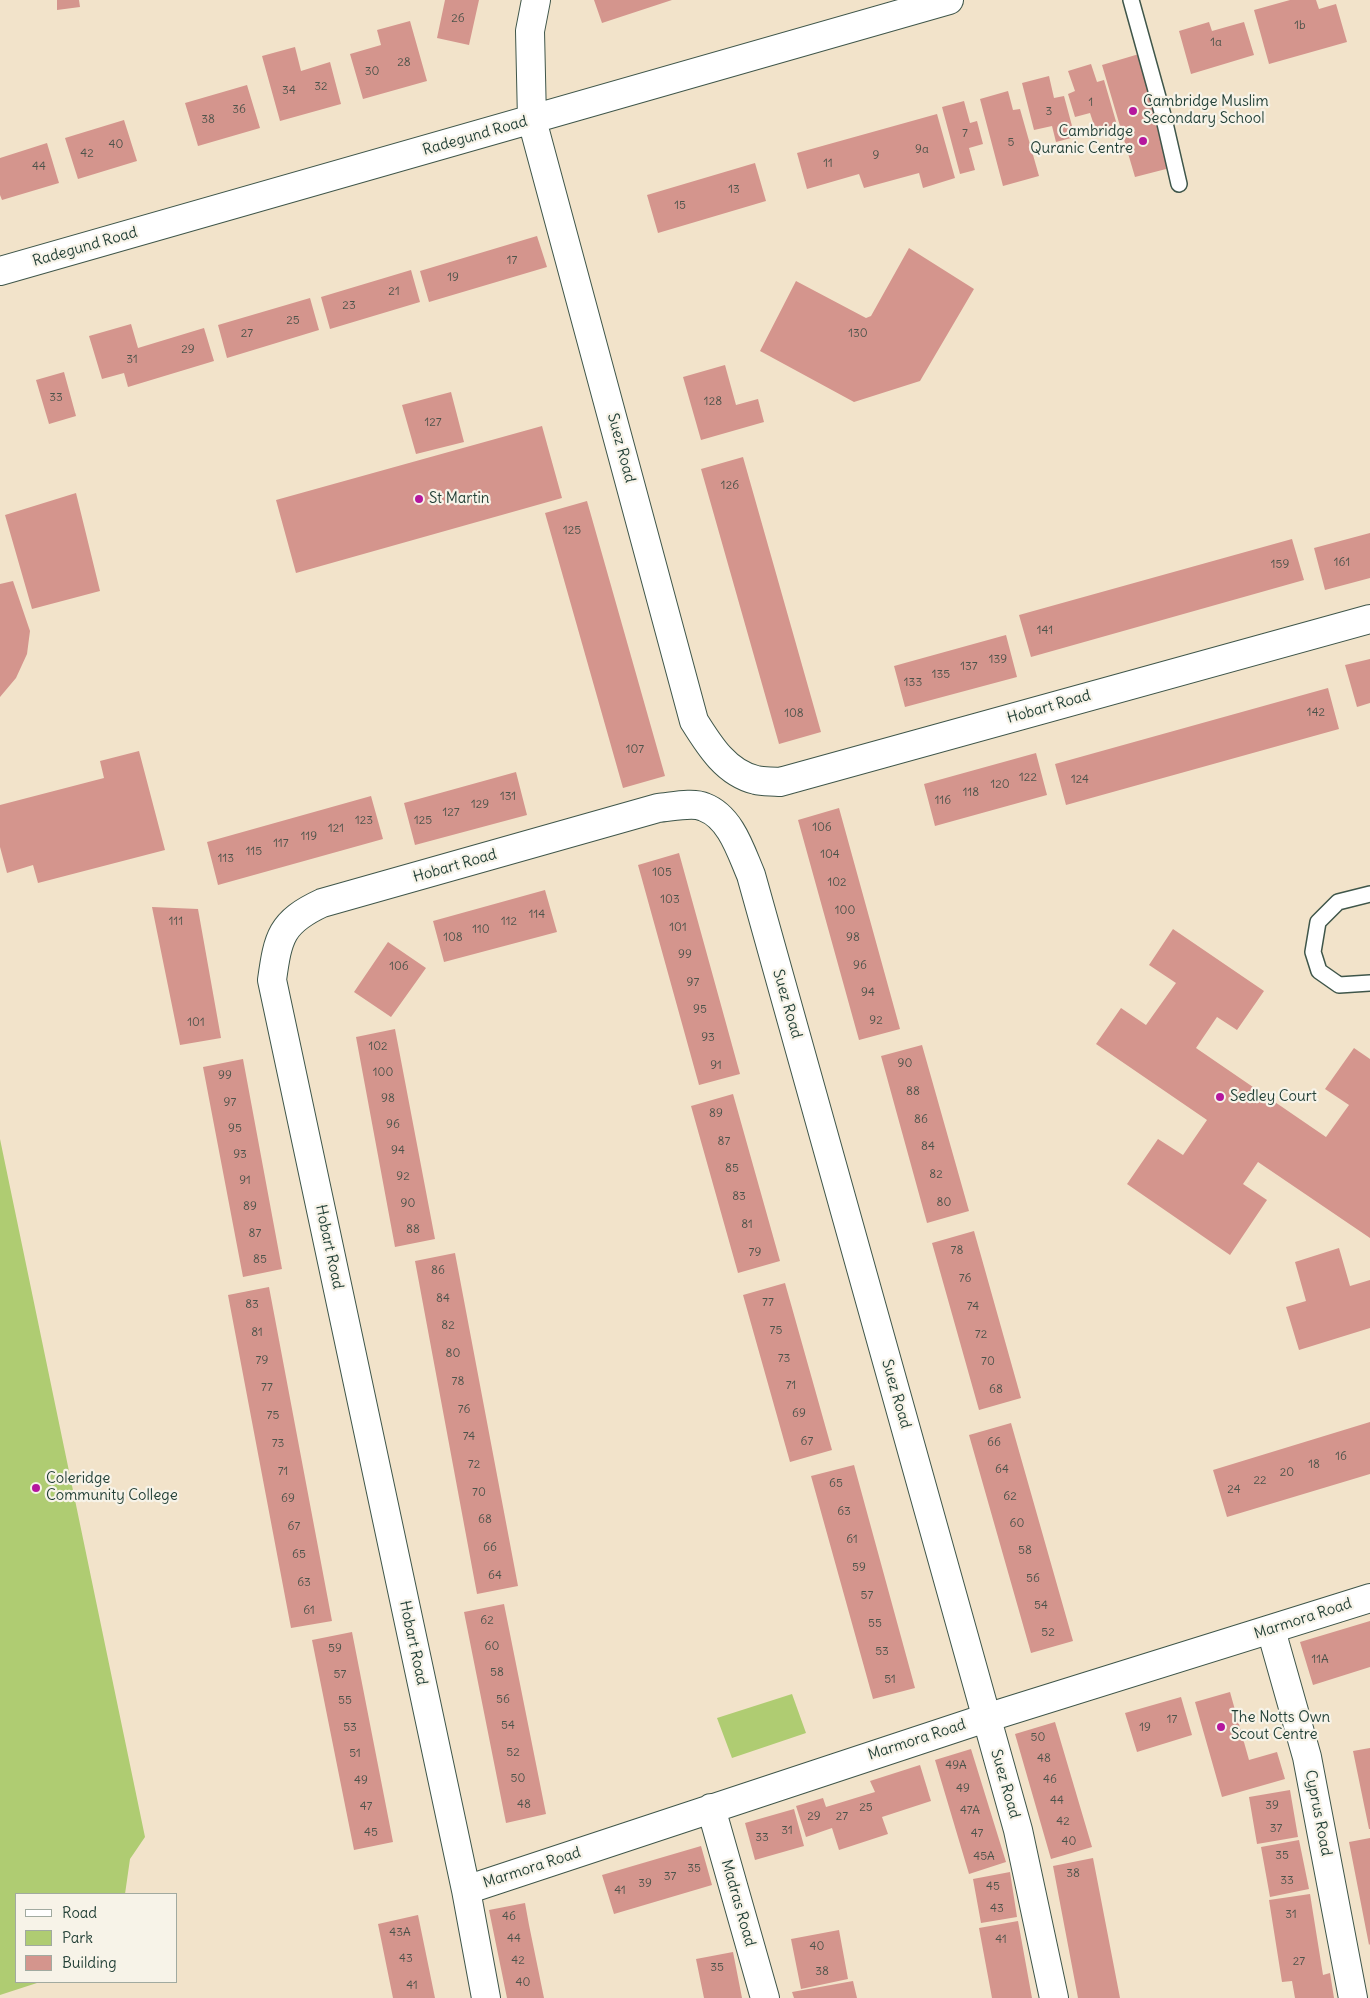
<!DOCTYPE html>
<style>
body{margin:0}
#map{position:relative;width:1370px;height:1998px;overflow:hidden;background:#f2e3ca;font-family:Delius,sans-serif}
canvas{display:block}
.legend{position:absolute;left:15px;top:1893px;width:162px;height:90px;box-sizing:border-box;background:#f7f3e8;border:1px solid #a1aaa0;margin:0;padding:6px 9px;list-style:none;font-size:15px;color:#1f3d34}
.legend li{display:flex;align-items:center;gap:10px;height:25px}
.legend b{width:25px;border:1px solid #a1aaa0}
</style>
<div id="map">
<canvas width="1370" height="1998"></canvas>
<ul class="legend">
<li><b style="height:6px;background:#fff"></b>Road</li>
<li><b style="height:14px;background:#afcc72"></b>Park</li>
<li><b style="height:14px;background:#d4958d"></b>Building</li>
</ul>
</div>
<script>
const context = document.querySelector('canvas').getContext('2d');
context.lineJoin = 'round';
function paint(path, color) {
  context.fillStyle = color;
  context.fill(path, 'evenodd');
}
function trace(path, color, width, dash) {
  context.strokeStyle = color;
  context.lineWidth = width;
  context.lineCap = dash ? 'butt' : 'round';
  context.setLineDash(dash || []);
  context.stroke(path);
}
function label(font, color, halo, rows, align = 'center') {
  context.font = font + ' Delius,sans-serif';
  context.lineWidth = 4.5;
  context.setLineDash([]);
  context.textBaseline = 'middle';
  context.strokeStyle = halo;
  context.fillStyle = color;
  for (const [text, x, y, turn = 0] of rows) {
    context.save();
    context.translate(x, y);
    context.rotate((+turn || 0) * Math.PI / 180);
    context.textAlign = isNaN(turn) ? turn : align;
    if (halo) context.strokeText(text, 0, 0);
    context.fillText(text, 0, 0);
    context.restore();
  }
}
const green = new Path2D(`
 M0,1139L145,1837L130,1859L125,1894H16V1982H40L0,1995Z
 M792,1694L806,1733L732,1758L717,1718Z`);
const building = new Path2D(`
 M57,0H79L80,7L57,10Z
 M445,0H479L469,45L437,38Z
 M594,0H672L602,23Z
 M1290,0H1316L1319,9L1336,4L1347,42L1269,64L1254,10Z
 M410,21L427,81L363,99L350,54L381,45L377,30Z
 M1209,22L1212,31L1244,22L1254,55L1191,74L1179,31Z
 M295,47L301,71L330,62L341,104L280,121L262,56Z
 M1139,54L1170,168L1135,177L1102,65Z
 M1091,64L1097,82L1104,80L1117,125L1096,131L1090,113L1075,117L1068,94L1075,91L1068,71Z
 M1049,76L1054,98L1064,96L1075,137L1056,142L1052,126L1034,130L1022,83Z
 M247,85L260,128L198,146L185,103Z
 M1008,91L1013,110L1020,109L1039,176L1003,186L980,99Z
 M964,101L970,123L977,121L983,144L969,148L975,170L960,174L942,107Z
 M937,114L955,178L923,188L919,173L864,188L859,174L807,189L797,153Z
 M124,120L137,161L78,179L65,138Z
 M47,143L59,183L2,200L0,195V158Z
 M755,163L766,201L658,233L647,195Z
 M537,236L547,267L429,302L420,271Z
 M909,248L974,289L920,381L854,402L760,351L796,281L866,318L871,316Z
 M411,270L420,302L330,329L321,297Z
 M310,298L319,330L227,358L218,325Z
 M131,324L138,348L204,328L214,361L128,387L124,373L102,379L89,336Z
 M725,365L736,405L758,399L764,422L701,440L683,377Z
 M64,372L76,416L49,424L36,380Z
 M451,392L464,442L416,454L402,405Z
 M542,426L562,498L296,573L276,500Z
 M743,457L821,732L779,744L701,469Z
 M76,493L100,591L32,609L5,515Z
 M587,501L665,776L623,788L545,513Z
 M1370,533V578L1325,590L1314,548Z
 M1292,539L1304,580L1031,657L1019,615Z
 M13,581L30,631L27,654L16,678L0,697V584Z
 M1006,635L1017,677L905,707L894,666Z
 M1370,659V703L1357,707L1345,665Z
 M1328,688L1339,729L1066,805L1055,764Z
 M139,751L165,850L38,883L33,865L7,873L0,847V805L104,778L100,761Z
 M1036,753L1047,795L935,826L924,784Z
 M516,772L527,815L415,845L404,803Z
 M371,796L383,839L218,885L207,842Z
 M839,808L900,1029L859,1040L798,820Z
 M679,853L740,1074L699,1085L638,865Z
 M545,890L557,932L444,962L433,921Z
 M152,907L198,909L221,1038L180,1045Z
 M1173,929L1264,991L1237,1030L1217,1017L1196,1048L1326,1137L1349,1105L1325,1089L1354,1048L1370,1059V1238L1258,1162L1243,1184L1267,1200L1230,1255L1127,1184L1158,1139L1183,1155L1207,1120L1096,1044L1121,1008L1146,1025L1176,983L1149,965Z
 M388,942L426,968L391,1017L354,992Z
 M395,1029L435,1239L395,1247L356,1037Z
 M922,1045L969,1211L927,1223L881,1056Z
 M243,1059L282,1269L243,1277L203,1067Z
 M733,1094L780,1261L738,1273L691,1106Z
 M974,1231L1021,1398L979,1410L932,1243Z
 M1339,1248L1350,1286L1370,1280V1328L1299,1350L1286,1307L1306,1301L1295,1262Z
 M455,1253L518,1586L477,1594L415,1261Z
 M785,1283L832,1450L790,1462L743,1295Z
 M269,1287L332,1621L291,1628L228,1295Z
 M1370,1422V1474L1227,1517L1213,1470Z
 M1011,1423L1073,1641L1031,1653L969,1435Z
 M854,1465L915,1688L873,1699L811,1476Z
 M504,1604L546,1814L506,1823L464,1612Z
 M1370,1621V1667L1313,1685L1300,1642Z
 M352,1632L393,1842L354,1850L312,1640Z
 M1230,1692L1249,1760L1277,1752L1285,1779L1222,1797L1195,1702Z
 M1181,1697L1192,1735L1137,1752L1125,1713Z
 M1055,1722L1092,1847L1051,1859L1015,1734Z
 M1370,1748V1829H1369L1353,1751Z
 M971,1749L1006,1862L969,1874L935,1760Z
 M920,1765L931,1801L882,1817L888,1834L839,1850L832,1828L806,1837L796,1806L823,1798L826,1807L875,1792L870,1781Z
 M1290,1790L1298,1837L1257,1844L1249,1797Z
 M794,1809L804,1846L755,1860L745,1823Z
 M1370,1838V1944L1369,1945L1349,1842Z
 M1299,1840L1309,1889L1270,1897L1261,1847Z
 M701,1846L712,1885L614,1914L602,1875Z
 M1093,1858L1120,1998H1078L1053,1866Z
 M1010,1872L1017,1917L981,1923L973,1879Z
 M1310,1894L1323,1975L1330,1973L1334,1998H1295L1292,1981L1282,1982L1269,1900Z
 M525,1903L529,1925L544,1998H507L489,1910Z
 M418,1915L435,1998H393L378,1924Z
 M1018,1921L1032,1998H992L979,1928Z
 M839,1930L848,1979L801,1989L791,1939Z
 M733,1952L742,1998H704L696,1959Z
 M853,1981L857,1998H794L792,1992Z`);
const service = new Path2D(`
 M1131,0L1164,119L1179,184
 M1370,894L1338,902L1318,922L1313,952L1319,971L1339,985L1370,983`);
const minor = new Path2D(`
 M536,0L530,31L532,120L694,721C709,745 726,773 756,780C763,782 772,781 780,782L1370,619
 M0,271L949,0
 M1271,1630L1307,1757L1353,1998
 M711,1808L765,1998
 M466,1890L986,1718L1370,1598
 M486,1998L466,1890L272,980C278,937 281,922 322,903L658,808C671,807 693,802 704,807C731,817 741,852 751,875L1018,1830L1054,1998`);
const markers = [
 [1133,111,5,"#b5179e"],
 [1143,141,5,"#b5179e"],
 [419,499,5,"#b5179e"],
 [1220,1097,5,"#b5179e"],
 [36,1488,5,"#b5179e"],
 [1221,1727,5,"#b5179e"]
];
const numberNames = [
 ["26",458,19],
 ["1b",1300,26],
 ["1a",1216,43],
 ["28",404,63],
 ["30",372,72],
 ["32",321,87],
 ["34",289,91],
 ["1",1091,103],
 ["36",239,110],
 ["3",1049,112],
 ["38",208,120],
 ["7",965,134],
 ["5",1011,143],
 ["40",116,145],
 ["9a",922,150],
 ["42",87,154],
 ["9",876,156],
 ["11",828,164],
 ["44",39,167],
 ["13",734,190],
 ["15",680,206],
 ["17",512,261],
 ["19",453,278],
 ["21",394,292],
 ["23",349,306],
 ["25",293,321],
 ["27",247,334],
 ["130",858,334],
 ["29",188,350],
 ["31",132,360],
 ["33",56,398],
 ["128",713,402],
 ["127",433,423],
 ["126",730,486],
 ["125",572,531],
 ["161",1342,563],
 ["159",1280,565],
 ["141",1045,631],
 ["139",998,660],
 ["137",969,667],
 ["135",941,675],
 ["133",913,683],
 ["142",1316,713],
 ["108",794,714],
 ["107",635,750],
 ["122",1028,778],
 ["124",1080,780],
 ["120",1000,785],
 ["118",971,793],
 ["131",508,797],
 ["116",943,801],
 ["129",480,805],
 ["127",451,813],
 ["123",364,821],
 ["125",423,821],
 ["106",822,828],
 ["121",336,829],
 ["119",309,837],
 ["117",281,844],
 ["115",254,852],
 ["104",830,855],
 ["113",226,859],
 ["105",662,873],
 ["102",837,883],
 ["103",670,900],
 ["100",845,911],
 ["114",537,915],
 ["111",176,922],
 ["112",509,922],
 ["101",678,928],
 ["110",481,930],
 ["108",453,938],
 ["98",853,938],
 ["99",685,955],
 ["96",860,966],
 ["106",399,967],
 ["97",693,983],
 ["94",868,993],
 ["95",700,1010],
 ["92",876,1021],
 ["101",196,1023],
 ["93",708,1038],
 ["102",378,1047],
 ["90",905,1064],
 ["91",716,1066],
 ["100",383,1073],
 ["99",225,1076],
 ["88",913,1092],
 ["98",388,1099],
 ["97",230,1103],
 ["89",716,1114],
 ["86",921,1120],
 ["96",393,1125],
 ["95",235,1129],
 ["87",724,1142],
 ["84",928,1147],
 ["94",398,1151],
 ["93",240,1155],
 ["85",732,1169],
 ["82",936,1175],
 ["92",403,1177],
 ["91",245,1181],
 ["83",739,1197],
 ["80",944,1203],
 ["90",408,1204],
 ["89",250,1207],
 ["81",747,1225],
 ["88",413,1230],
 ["87",255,1234],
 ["78",957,1251],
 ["79",755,1253],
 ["85",260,1260],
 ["86",438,1271],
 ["76",965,1279],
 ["84",443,1299],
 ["77",768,1303],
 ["83",252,1305],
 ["74",973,1307],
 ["82",448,1326],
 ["75",776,1331],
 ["81",257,1333],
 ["72",981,1335],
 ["80",453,1354],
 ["73",784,1359],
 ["79",262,1361],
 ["70",988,1362],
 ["78",458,1382],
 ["71",791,1386],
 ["77",267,1388],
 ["68",996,1390],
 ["76",464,1410],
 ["69",799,1414],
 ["75",273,1416],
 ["74",469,1437],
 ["67",807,1442],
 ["66",994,1443],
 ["73",278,1444],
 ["16",1341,1457],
 ["72",474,1465],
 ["18",1314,1465],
 ["64",1002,1470],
 ["71",283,1472],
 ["20",1287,1473],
 ["22",1260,1481],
 ["65",836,1484],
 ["24",1234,1490],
 ["70",479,1493],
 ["62",1010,1497],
 ["69",288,1499],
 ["63",844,1512],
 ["68",485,1520],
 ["60",1017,1524],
 ["67",294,1527],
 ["61",852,1540],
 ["66",490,1548],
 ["58",1025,1551],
 ["65",299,1555],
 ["59",859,1568],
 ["64",495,1576],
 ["56",1033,1579],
 ["63",304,1583],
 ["57",867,1596],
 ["54",1041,1606],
 ["61",309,1611],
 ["62",487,1621],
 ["55",875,1624],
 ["52",1048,1633],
 ["60",492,1647],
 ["59",335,1649],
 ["53",882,1652],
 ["11A",1320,1660],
 ["58",497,1673],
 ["57",340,1675],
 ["51",890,1680],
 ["56",503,1700],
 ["55",345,1701],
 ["17",1172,1720],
 ["54",508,1726],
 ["53",350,1728],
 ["19",1145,1728],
 ["50",1038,1738],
 ["52",513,1753],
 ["51",355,1754],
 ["48",1044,1759],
 ["49A",956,1766],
 ["50",518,1779],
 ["46",1050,1780],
 ["49",361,1781],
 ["49",963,1789],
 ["44",1057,1801],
 ["48",524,1805],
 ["39",1272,1806],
 ["47",366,1807],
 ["25",866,1808],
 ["47A",970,1811],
 ["29",814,1817],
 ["27",842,1817],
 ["42",1063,1822],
 ["37",1276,1829],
 ["31",787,1831],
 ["45",371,1833],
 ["47",977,1834],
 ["33",762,1838],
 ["40",1069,1842],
 ["35",1282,1856],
 ["45A",984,1857],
 ["35",694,1869],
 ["38",1073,1874],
 ["37",670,1877],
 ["33",1287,1881],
 ["39",645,1884],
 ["45",993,1887],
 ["41",620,1891],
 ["43",997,1909],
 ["31",1291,1915],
 ["46",509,1917],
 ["43A",400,1933],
 ["44",514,1939],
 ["41",1001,1940],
 ["40",817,1947],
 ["43",406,1959],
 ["42",518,1961],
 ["27",1299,1962],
 ["35",717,1968],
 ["38",822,1972],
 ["40",523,1983],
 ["41",412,1986]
];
const poiNames = [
 ["Cambridge Muslim",1143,102],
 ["Secondary School",1143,119],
 ["Cambridge",1133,132,"right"],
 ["Quranic Centre",1133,149,"right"],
 ["St Martin",429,499],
 ["Sedley Court",1230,1097],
 ["Coleridge",46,1479],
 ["Community College",46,1496],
 ["The Notts Own",1231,1718],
 ["Scout Centre",1231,1735]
];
const streetNames = [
 ["Radegund Road",475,136,-16],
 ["Radegund Road",85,247,-16],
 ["Suez Road",621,448,75],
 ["Hobart Road",1049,707,-16],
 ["Hobart Road",455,866,-16],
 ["Suez Road",787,1004,74],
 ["Hobart Road",329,1247,78],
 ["Suez Road",896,1394,74],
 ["Marmora Road",1303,1619,-18],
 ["Hobart Road",413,1643,78],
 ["Marmora Road",917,1740,-18],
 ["Suez Road",1005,1784,74],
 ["Cyprus Road",1318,1813,79],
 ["Marmora Road",532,1868,-18],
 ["Madras Road",738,1903,74]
];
paint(green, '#afcc72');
paint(building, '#d4958d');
trace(service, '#3f564a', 18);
trace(minor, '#3f564a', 30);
trace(service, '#fff', 15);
trace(minor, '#fff', 28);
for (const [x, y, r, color] of markers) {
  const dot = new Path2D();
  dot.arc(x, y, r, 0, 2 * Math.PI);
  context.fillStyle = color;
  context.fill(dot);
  trace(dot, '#f7f3e8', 2);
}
label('12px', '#4c534a', null, numberNames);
label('15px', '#1f3d34', '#f7f3e8', poiNames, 'left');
label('15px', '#1f3d34', '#f7f3e8', streetNames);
</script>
